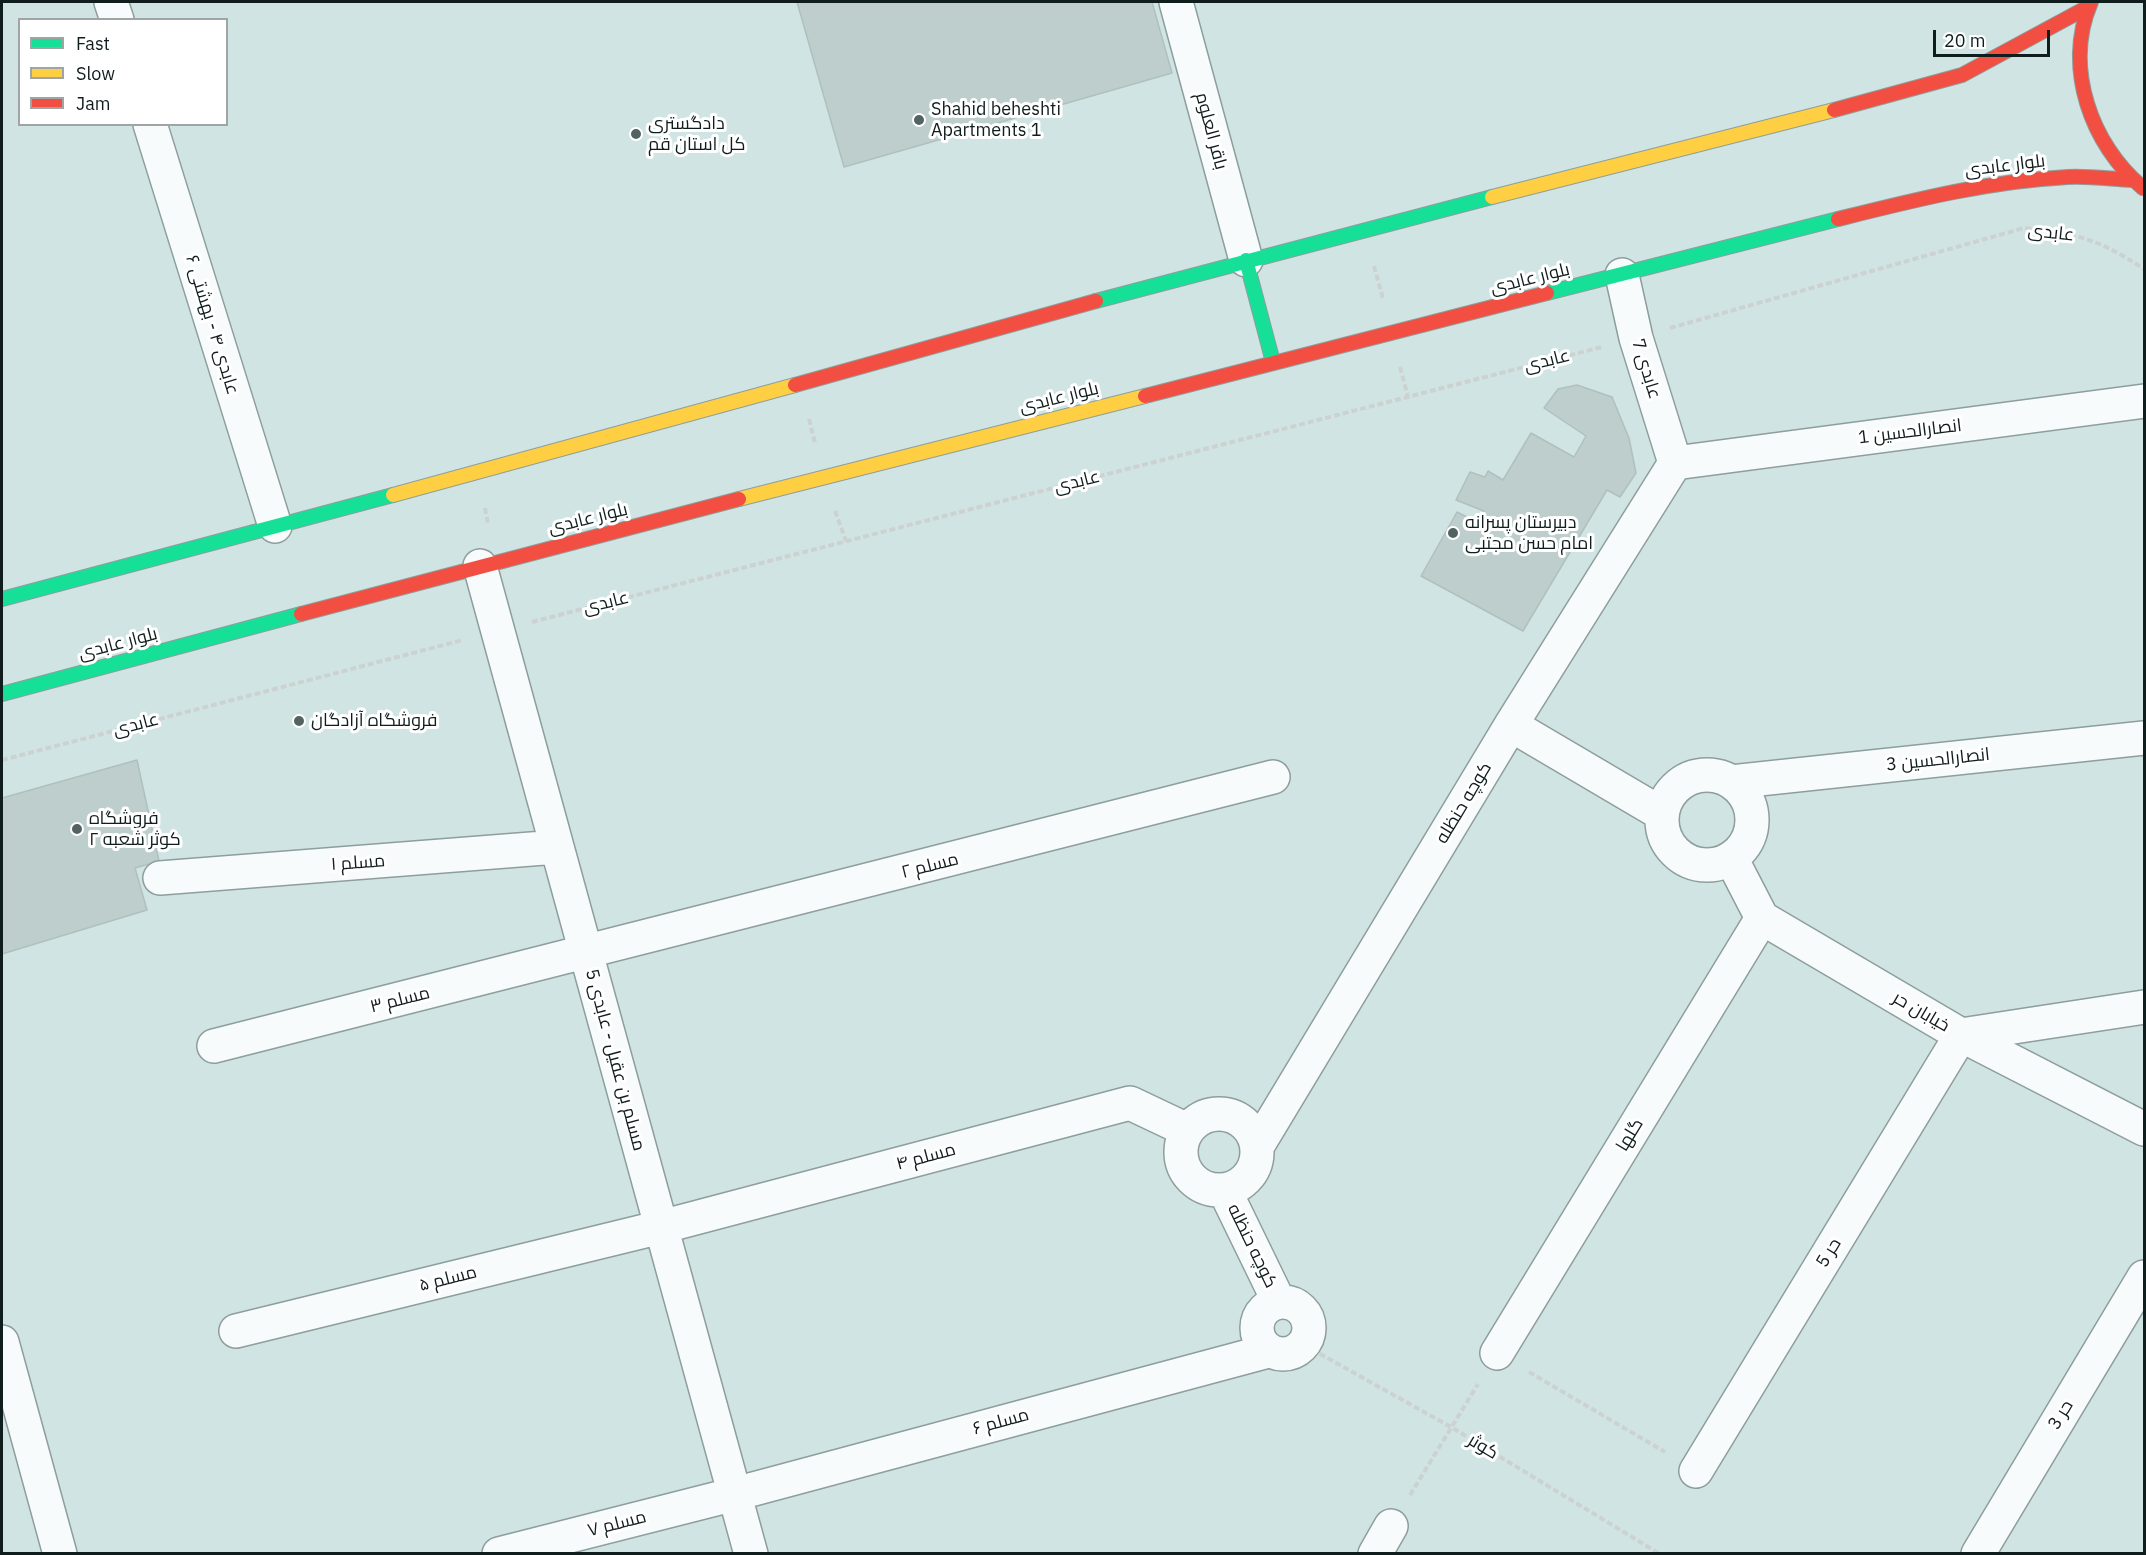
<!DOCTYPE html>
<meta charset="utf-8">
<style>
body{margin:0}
#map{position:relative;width:2146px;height:1555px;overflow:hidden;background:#d0e5e3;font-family:"IBM Plex Sans",sans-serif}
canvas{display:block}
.frame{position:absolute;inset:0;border:3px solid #0f1d1c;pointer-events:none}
.legend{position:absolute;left:18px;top:18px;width:210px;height:108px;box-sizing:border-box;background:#fff;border:2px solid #9fa5a4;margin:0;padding:8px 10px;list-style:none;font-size:18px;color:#0f1d1c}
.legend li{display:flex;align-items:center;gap:12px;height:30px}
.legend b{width:30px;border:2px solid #9fa5a4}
.scale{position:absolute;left:1933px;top:30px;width:117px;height:27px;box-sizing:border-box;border:3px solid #0f1d1c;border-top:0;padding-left:8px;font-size:18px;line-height:21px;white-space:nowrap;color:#0f1d1c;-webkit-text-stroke:4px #fff;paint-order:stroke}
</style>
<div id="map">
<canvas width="2146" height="1555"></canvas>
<div class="frame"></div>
<ul class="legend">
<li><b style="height:8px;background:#16e098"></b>Fast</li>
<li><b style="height:8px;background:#ffcf43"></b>Slow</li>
<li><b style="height:8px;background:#f24e42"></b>Jam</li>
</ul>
<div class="scale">20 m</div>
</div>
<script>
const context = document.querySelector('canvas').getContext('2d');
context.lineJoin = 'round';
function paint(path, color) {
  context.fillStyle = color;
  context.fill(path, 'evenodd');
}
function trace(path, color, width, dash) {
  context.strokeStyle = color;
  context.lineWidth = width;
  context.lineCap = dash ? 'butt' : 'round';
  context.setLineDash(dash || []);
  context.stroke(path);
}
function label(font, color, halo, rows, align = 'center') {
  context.font = font + ' "IBM Plex Sans",Cairo,sans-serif';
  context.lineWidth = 6;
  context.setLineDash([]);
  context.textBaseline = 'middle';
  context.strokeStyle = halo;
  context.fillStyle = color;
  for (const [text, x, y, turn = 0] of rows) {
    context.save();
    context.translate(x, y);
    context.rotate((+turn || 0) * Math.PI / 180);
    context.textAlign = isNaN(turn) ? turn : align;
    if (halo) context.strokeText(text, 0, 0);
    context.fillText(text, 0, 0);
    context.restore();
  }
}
const building = new Path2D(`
 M797,2H1152L1172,73L844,167Z
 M1577,385L1612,397L1629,438L1636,473L1620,497L1607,490L1523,631L1421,576L1457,512L1477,522L1484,511L1456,500L1470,472L1485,477L1488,471L1503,480L1531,433L1574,457L1586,436L1544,408L1558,389Z
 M137,760L159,861L135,868L147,910L2,954V798Z`);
const path = new Path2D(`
 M1374,266L1383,299
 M1670,328L2024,228C2079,234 2098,239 2144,269
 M1400,367L1408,397
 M809,419L815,443
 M485,508L488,524
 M835,511L846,541
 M532,622L1602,347
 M2,760L463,640
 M1304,1345L1451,1427L1660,1554
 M1529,1372L1665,1452
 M1410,1495L1478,1384`);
const street = new Path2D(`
 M111,2L117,20
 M1176,2L1246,260
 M150,124L275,526
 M1622,275L1636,338L1675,463
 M1675,463L2144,401
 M480,566L751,1554
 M1511,725L1662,814
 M1662 820a45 45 0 1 1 90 0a45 45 0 1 1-90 0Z
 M1731,782L2144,738
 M1731,858L1762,918L1961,1035L2144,1129
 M160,878L557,847
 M214,1046L1273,777
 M1181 1152a38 38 0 1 1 76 0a38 38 0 1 1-76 0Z
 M1258,1145L1511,725L1675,463
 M1225,1191L1279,1302
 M1257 1328a26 26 0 1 1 52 0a26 26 0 1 1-52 0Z
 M236,1331L661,1227L1130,1103L1187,1130
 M2,1342L60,1554
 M1497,1353L1762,918
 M1696,1471L1961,1035L2144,1007
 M499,1554L735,1494L1268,1351
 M1375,1554L1391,1526
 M1978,1554L2144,1277`);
const fast = new Path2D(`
 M1246,260L1273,362
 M1547,293L1838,219
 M1096,301L1492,197
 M2,599L393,495
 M2,694L301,614`);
const slow = new Path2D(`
 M1492,197L1834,110
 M393,495L795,385
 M739,499L1145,396`);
const jam = new Path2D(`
 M2091,2C2063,67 2091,145 2143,188
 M1834,110L1962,75L2088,7
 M1838,219C1914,200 1989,181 2068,177C2089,176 2111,179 2132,180
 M795,385L1096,301
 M1145,396L1547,293
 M301,614L739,499`);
const markers = [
 [919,120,6,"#536362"],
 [636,134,6,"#536362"],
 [1453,533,6,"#536362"],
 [299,721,6,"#536362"],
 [77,829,6,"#536362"]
];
const poiNames = [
 ["Shahid beheshti",931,110],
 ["Apartments 1",931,131],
 ["دادگستری",648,124],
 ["کل استان قم",648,145],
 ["دبیرستان پسرانه",1465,523],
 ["امام حسن مجتبی",1465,544],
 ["فروشگاه آزادگان",311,721],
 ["فروشگاه",89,819],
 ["کوثر شعبه ۲",89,840]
];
const streetNames = [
 ["باقر العلوم",1211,131,75],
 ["بلوار عابدی",2005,166,-7],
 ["عابدی",2051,233,6],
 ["بلوار عابدی",1530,279,-14],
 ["عابدی ۴ - بهشتی ۶",212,325,73],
 ["عابدی",1547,361,-14],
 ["عابدی 7",1646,369,73],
 ["بلوار عابدی",1059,398,-14],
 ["انصارالحسین 1",1910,432,-7],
 ["عابدی",1077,482,-14],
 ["بلوار عابدی",588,519,-14],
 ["عابدی",606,603,-14],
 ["بلوار عابدی",118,644,-15],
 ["عابدی",136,725,-15],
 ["انصارالحسین 3",1938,760,-6],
 ["کوچه حنظله",1464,803,-59],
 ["مسلم ۱",358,863,-4],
 ["مسلم ۲",930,866,-14],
 ["مسلم ۳",400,1000,-14],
 ["خیابان حر",1921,1012,30],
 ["مسلم بن عقیل - عابدی 5",615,1060,75],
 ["گلها",1630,1135,-59],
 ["مسلم ۴",926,1157,-15],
 ["کوچه حنظله",1252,1246,64],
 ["حر 5",1829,1253,-59],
 ["مسلم ۵",448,1279,-14],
 ["حر 3",2061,1415,-59],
 ["مسلم ۶",1001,1422,-15],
 ["کوثر",1483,1447,31],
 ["مسلم ۷",617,1524,-14]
];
paint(building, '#bececd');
trace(building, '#afc0be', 1.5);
trace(street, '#8d9e9c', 36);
trace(fast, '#8d9e9c', 16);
trace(slow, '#8d9e9c', 16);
trace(jam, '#8d9e9c', 16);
trace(path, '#ccd1d1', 4, [6, 3]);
trace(street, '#f8fbfb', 33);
trace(fast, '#16e098', 14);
trace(slow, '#ffcf43', 14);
trace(jam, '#f24e42', 14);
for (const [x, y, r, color] of markers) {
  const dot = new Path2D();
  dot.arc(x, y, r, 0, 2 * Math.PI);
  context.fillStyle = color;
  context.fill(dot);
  trace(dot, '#fff', 2);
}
label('18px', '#0f1d1c', '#fff', poiNames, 'left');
label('18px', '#0f1d1c', '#fff', streetNames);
</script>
